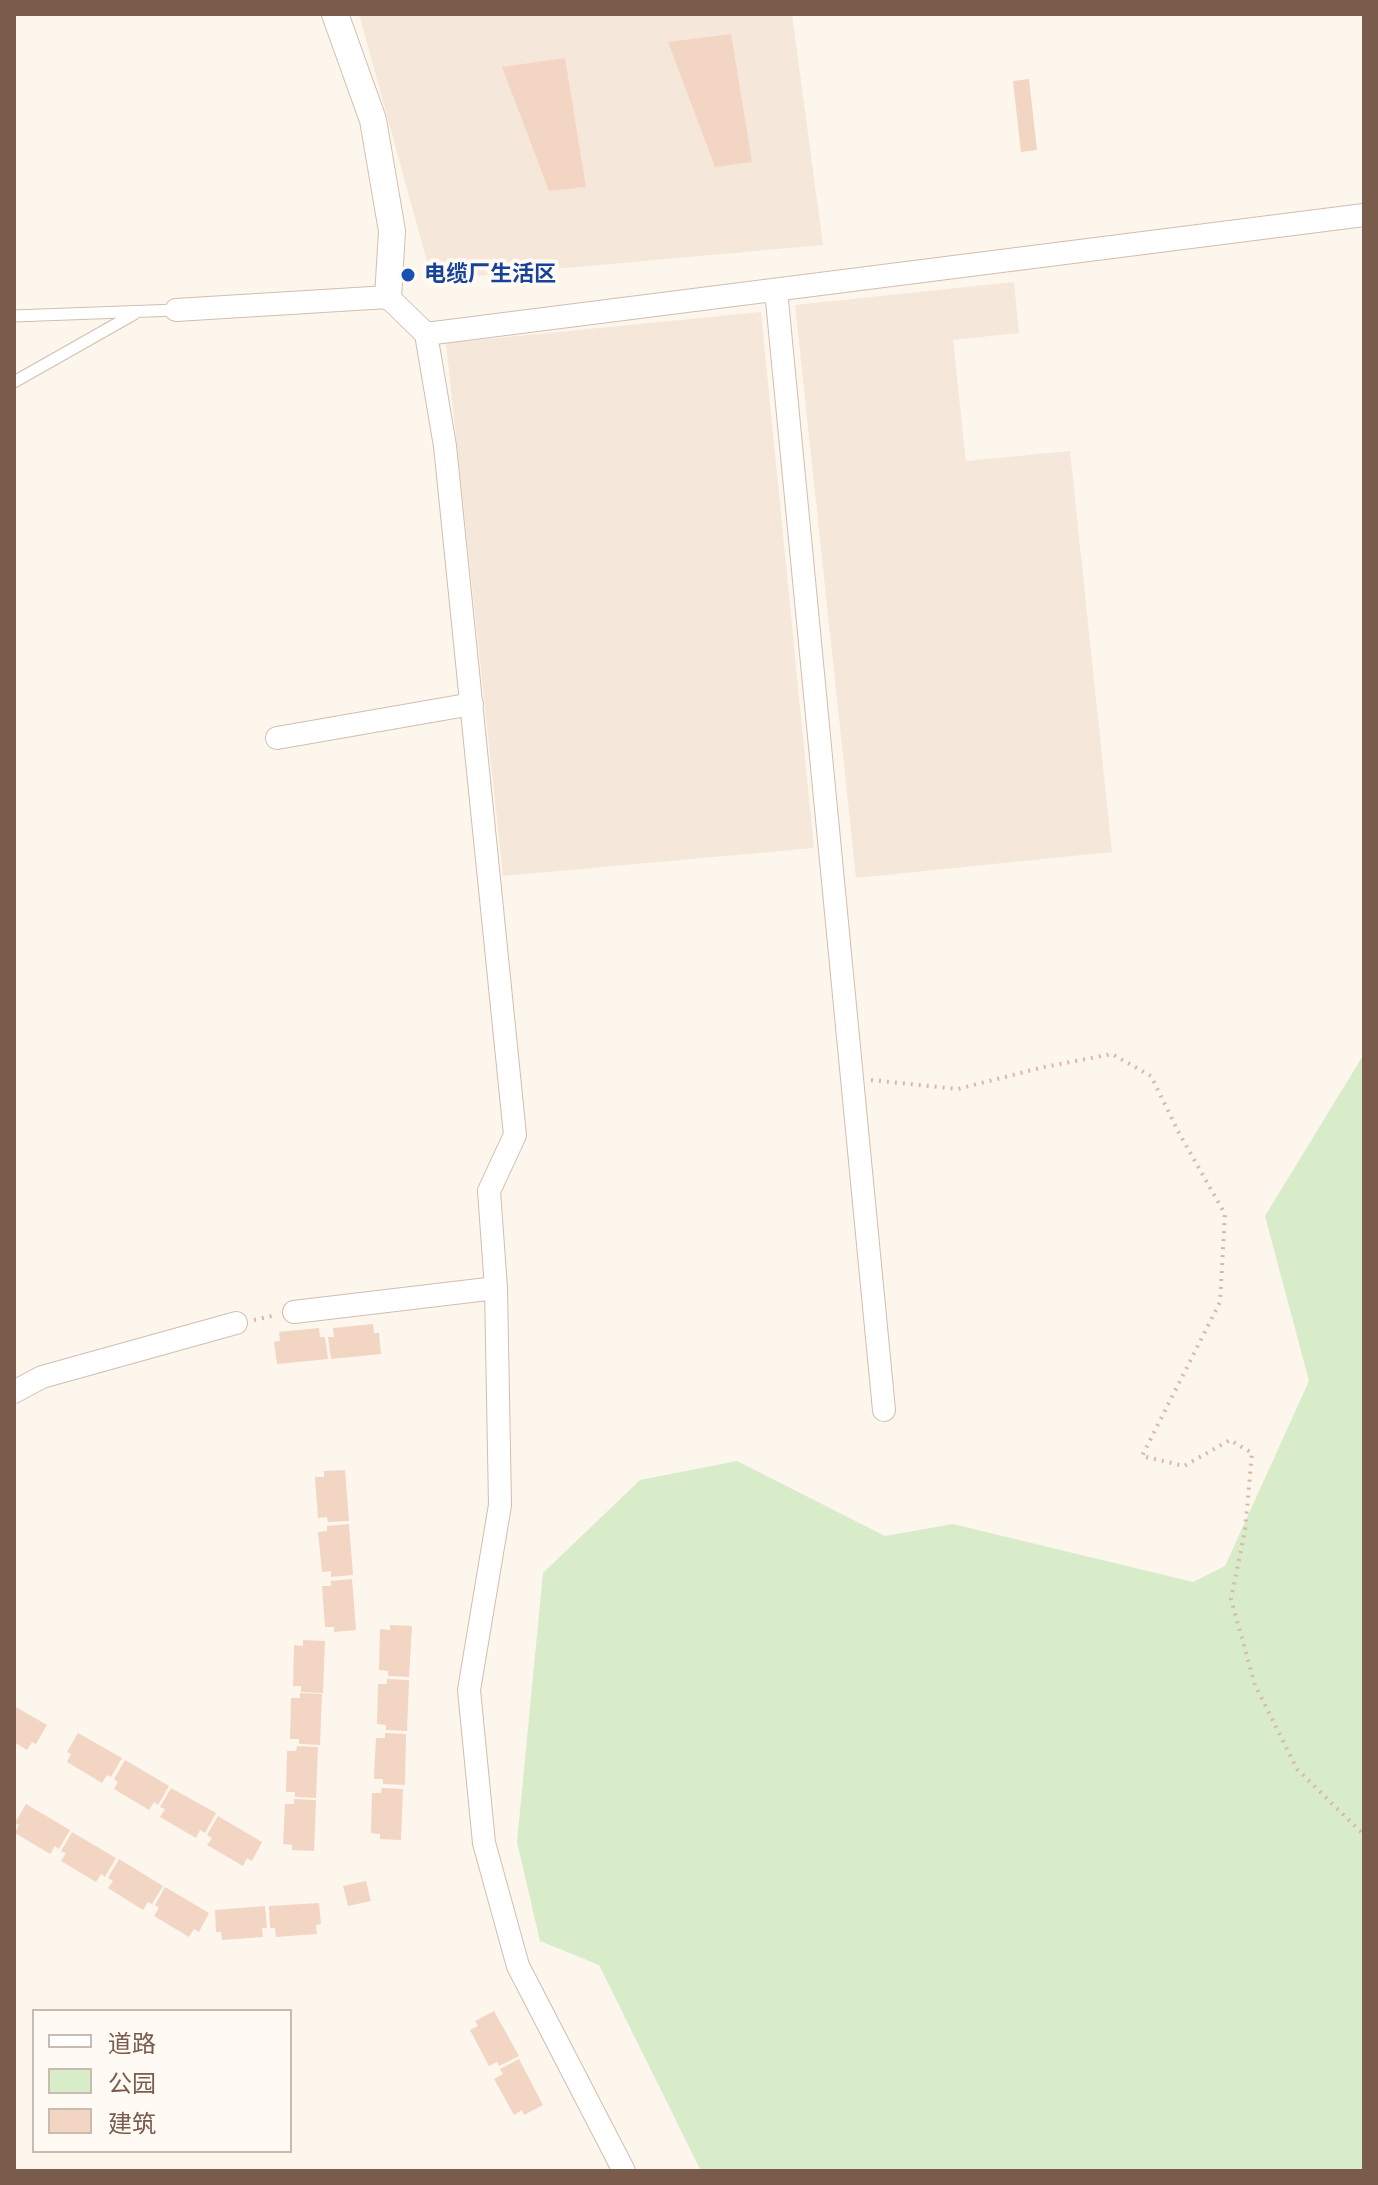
<!DOCTYPE html>
<meta charset="utf-8">
<style>
body{margin:0}
#map{position:relative;width:1378px;height:2185px;overflow:hidden;background:#fdf6ec;font-family:Helvetica,"Noto Sans SC",sans-serif}
canvas{display:block}
.frame{position:absolute;inset:0;border:16px solid #7a5c4d;pointer-events:none}
.legend{position:absolute;left:32px;top:2009px;width:260px;height:144px;box-sizing:border-box;background:#fffaf3;border:2px solid #cabbb1;margin:0;padding:10px 14px;list-style:none;font-size:24px;color:#7a5c4d}
.legend li{display:flex;align-items:center;gap:16px;height:40px}
.legend b{width:40px;border:2px solid #cabbb1}
</style>
<div id="map">
<canvas width="1378" height="2185"></canvas>
<div class="frame"></div>
<ul class="legend">
<li><b style="height:10px;background:#fff"></b>道路</li>
<li><b style="height:22px;background:#d8ecc9"></b>公园</li>
<li><b style="height:22px;background:#f3d5c3"></b>建筑</li>
</ul>
</div>
<script>
const context = document.querySelector('canvas').getContext('2d');
context.lineJoin = 'round';
function paint(path, color) {
  context.fillStyle = color;
  context.fill(path, 'evenodd');
}
function trace(path, color, width, dash) {
  context.strokeStyle = color;
  context.lineWidth = width;
  context.lineCap = dash ? 'butt' : 'round';
  context.setLineDash(dash || []);
  context.stroke(path);
}
function label(font, color, halo, rows, align = 'center') {
  context.font = font + ' Helvetica,"Noto Sans SC",sans-serif';
  context.lineWidth = 8;
  context.setLineDash([]);
  context.textBaseline = 'middle';
  context.strokeStyle = halo;
  context.fillStyle = color;
  for (const [text, x, y, turn = 0] of rows) {
    context.save();
    context.translate(x, y);
    context.rotate((+turn || 0) * Math.PI / 180);
    context.textAlign = isNaN(turn) ? turn : align;
    if (halo) context.strokeText(text, 0, 0);
    context.fillText(text, 0, 0);
    context.restore();
  }
}
const residential = new Path2D(`
 M359,14H792L823,245L432,280Z
 M1014,282L1019,333L953,340L966,461L1070,451L1112,852L856,878L795,305Z
 M761,312L814,848L503,876L446,343Z`);
const green = new Path2D(`
 M1364,1054V2171H701L599,1965L540,1941L517,1842L543,1573L640,1480L737,1461L885,1536L953,1524L1193,1582L1225,1566L1309,1381L1265,1216Z`);
const building = new Path2D(`
 M731,34L752,162L715,167L668,42Z
 M565,58L586,187L549,191L502,67Z
 M1029,79L1037,150L1021,152L1013,81Z
 M373,1324L374,1333H379L381,1354L331,1359L328,1337H334L333,1328Z
 M319,1328L320,1337H325L328,1359L277,1364L274,1342L280,1341L279,1332Z
 M345,1470L349,1521L328,1522L327,1517L318,1518L315,1477H324V1471Z
 M349,1524L353,1575L331,1577V1571L322,1572L318,1532L327,1531V1526Z
 M352,1579L356,1630L334,1632V1627H325L322,1586H331V1581Z
 M390,1625L412,1626L409,1677L388,1676V1671L379,1670L380,1629L390,1630Z
 M303,1640L325,1641L323,1693L301,1692V1686H293L294,1645L303,1646Z
 M387,1679L409,1680L407,1731L386,1730V1725L377,1724L378,1684H387Z
 M300,1693L322,1694L320,1745L299,1744V1739H290L291,1698H300Z
 M14,1706L47,1725L36,1744L32,1742L27,1750L14,1742Z
 M78,1733L122,1758L111,1777L107,1775L102,1783L67,1762L71,1754L67,1752Z
 M385,1733L406,1734L405,1785L383,1784V1779H374L376,1738H385Z
 M297,1746L318,1747L316,1798L295,1797V1792H286L287,1751H296Z
 M125,1760L169,1786L158,1805L154,1802L149,1810L114,1789L118,1782L114,1779Z
 M171,1788L216,1813L205,1833L200,1830L196,1838L160,1817L165,1809L160,1807Z
 M382,1788L403,1789L401,1840L380,1839V1834L371,1833L372,1793H381Z
 M294,1799L316,1800L314,1851L292,1850V1845L283,1844L285,1804H294Z
 M26,1804L70,1830L59,1849L55,1846L50,1854L15,1833L19,1825L15,1823Z
 M218,1816L262,1842L252,1861L247,1858L243,1866L207,1845L212,1838L207,1835Z
 M72,1832L116,1858L105,1877L101,1874L96,1882L61,1861L66,1853L61,1851Z
 M119,1859L163,1886L152,1904L148,1902L143,1910L108,1888L113,1881L108,1878Z
 M366,1881L371,1901L348,1906L343,1886Z
 M165,1887L209,1913L199,1932L194,1929L189,1937L154,1916L159,1908L155,1905Z
 M319,1903L321,1924L316,1925L317,1934L276,1937L275,1928H270L269,1906Z
 M265,1906L267,1928H262L263,1937L222,1940L221,1932H216L215,1910Z
 M494,2011L519,2056L499,2066L497,2062L489,2066L470,2030L478,2026L475,2021Z
 M519,2059L543,2105L524,2115L522,2110L514,2115L494,2079L503,2074L500,2069Z`);
const path = new Path2D(`
 M871,1080L958,1089L1044,1067L1112,1054L1151,1076L1179,1133L1225,1214L1220,1302L1142,1456L1184,1466L1230,1440L1252,1453L1245,1530L1231,1599L1255,1685L1297,1769L1364,1835
 M254,1320L276,1315`);
const service = new Path2D(`
 M14,316L176,310
 M14,382L134,314`);
const minor = new Path2D(`
 M776,290L884,1410
 M176,310L388,297L426,334L445,446L515,1135L489,1191L496,1288L500,1505L469,1690L484,1843L518,1966L624,2171
 M426,334L1364,215
 M277,738L472,704
 M294,1312L496,1288
 M14,1392L42,1377L236,1323`);
const tertiary = new Path2D(`
 M335,14L373,120L392,231L388,297`);
const markers = [
 [408,275,8,"#1a4fb4"]
];
const transitNames = [
 ["电缆厂生活区",424,275]
];
paint(residential, '#f5e8da');
paint(green, '#d8ecc9');
paint(building, '#f3d5c3');
trace(service, '#d1beb0', 13);
trace(minor, '#d1beb0', 24);
trace(tertiary, '#d1beb0', 28);
trace(path, '#d9b8a5', 4, [2, 6]);
trace(service, '#fff', 11);
trace(minor, '#fff', 22);
trace(tertiary, '#fff', 26);
for (const [x, y, r, color] of markers) {
  const dot = new Path2D();
  dot.arc(x, y, r, 0, 2 * Math.PI);
  context.fillStyle = color;
  context.fill(dot);
  trace(dot, '#fffaf3', 3);
}
label('bold 22px', '#164399', '#fffaf3', transitNames, 'left');
</script>
